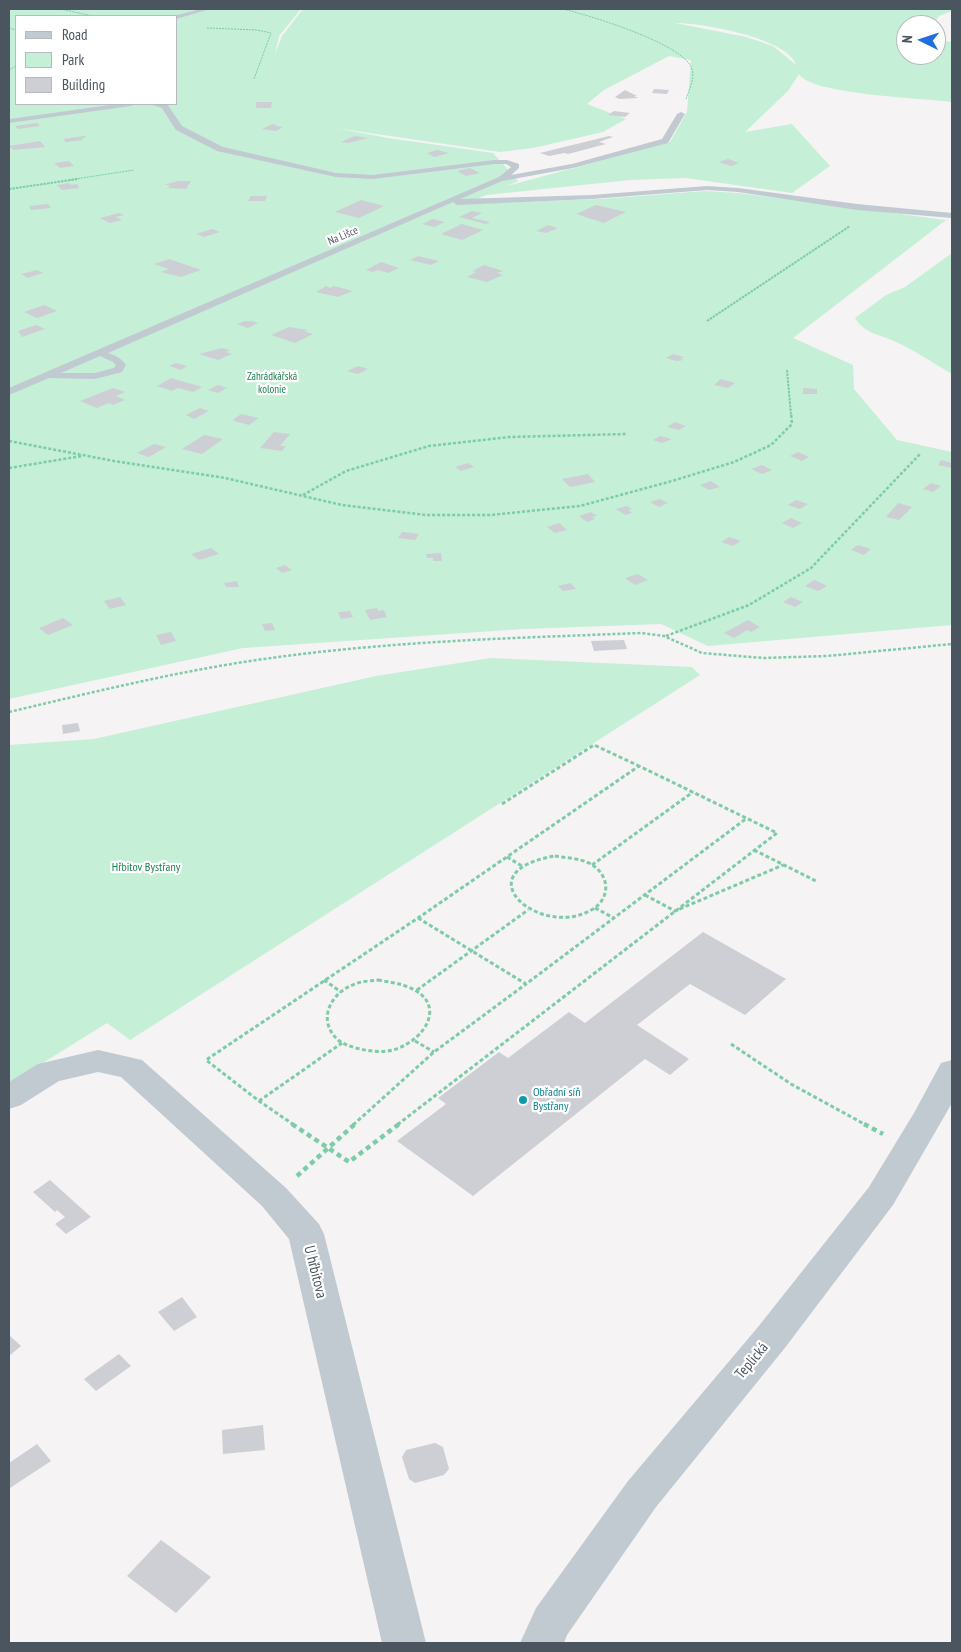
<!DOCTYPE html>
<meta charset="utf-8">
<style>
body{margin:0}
#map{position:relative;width:961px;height:1652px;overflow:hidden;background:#f5f3f3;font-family:"PT Sans Narrow",sans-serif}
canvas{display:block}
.frame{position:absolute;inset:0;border:10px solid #4b5560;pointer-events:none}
.legend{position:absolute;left:15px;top:15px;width:162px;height:90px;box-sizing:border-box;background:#fff;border:1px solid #b7bbbf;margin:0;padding:6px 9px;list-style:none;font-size:15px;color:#4b5560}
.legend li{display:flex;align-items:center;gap:10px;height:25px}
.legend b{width:25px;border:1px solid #b7bbbf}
.north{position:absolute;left:896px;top:15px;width:50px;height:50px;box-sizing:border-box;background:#fff;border:1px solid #b7bbbf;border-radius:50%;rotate:274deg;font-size:14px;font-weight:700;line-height:20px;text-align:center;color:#4b5560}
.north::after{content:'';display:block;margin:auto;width:18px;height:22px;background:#226ee0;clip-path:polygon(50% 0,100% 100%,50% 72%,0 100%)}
</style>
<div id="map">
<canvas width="961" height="1652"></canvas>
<div class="frame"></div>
<ul class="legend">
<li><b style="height:6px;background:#c1c9d1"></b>Road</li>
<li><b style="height:14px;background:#c5efd7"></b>Park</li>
<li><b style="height:14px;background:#cdcfd5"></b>Building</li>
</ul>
<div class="north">N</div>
</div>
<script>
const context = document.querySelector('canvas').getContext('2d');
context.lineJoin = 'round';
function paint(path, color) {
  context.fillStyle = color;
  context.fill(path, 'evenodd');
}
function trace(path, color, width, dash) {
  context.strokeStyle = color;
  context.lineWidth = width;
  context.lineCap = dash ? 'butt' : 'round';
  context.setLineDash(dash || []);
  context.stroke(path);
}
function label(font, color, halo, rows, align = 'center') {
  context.font = font + ' "PT Sans Narrow",sans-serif';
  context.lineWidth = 4.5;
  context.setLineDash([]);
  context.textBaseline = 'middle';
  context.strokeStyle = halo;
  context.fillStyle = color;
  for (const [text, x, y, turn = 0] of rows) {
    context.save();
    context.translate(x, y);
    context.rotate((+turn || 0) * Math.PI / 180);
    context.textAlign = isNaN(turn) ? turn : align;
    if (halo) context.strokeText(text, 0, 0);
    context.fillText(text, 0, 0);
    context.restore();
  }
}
const green = new Path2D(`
 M9,9H301L279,36L275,54L282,36L303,9H952V11L939,16L933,25H906V55H936V40L952,42V102C925,98 811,95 799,74L788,91L745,132L792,124L830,166L792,193L686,178L630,180L486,195L465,204L601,199L705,191L738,193L946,220L793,338L853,365L854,389L897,440L952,452V625L708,646L661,624L523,629L243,648L9,699ZM16,16H176V104H16ZM675,23C699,22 789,38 796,65L773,46L746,37ZM669,56L691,60L687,112L670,142L507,186L518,181L493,153L388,138L335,128L500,152L533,148L603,132L626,119L587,104L604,90Z
 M952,253V374C933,363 914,350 894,341C879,334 865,334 855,318L886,295L905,287Z
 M491,658L692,667L700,675L130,1040L107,1023L9,1084V745L94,739L376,676Z`);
const building = new Path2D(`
 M654,89L669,90L667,94L652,93Z
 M625,90L637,96H634L638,98L619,99L615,97Z
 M256,102H272L271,108H256Z
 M614,111L630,113L625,117L608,115Z
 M37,123L40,126L18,129L15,126Z
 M272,124L277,125L275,126L283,127L276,131L262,129Z
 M84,136L86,138H81L83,140L66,142L63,139Z
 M355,136L368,138L348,143L341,142Z
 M609,136L613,137L599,142L606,144L568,154L564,153L549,156L540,153Z
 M40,141L45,147L13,150L9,146Z
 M437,150L449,153L434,157L427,153Z
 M728,159L739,163L731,166L719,162Z
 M69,161L74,166L60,168L54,163Z
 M470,168L480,173L466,176L457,171Z
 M178,181H191L186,189L168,188L170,185H164Z
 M69,183L71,185L77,184L79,188L62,190L57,185Z
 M251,196H267L265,201H248Z
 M361,200L384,206L359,218L335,212Z
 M48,204L51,208L31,210L29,206Z
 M596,205L626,212L604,223L576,214Z
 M472,211L482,213L472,218L490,222L486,224L459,217Z
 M119,213L124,215L116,217L122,220L110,223L100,218Z
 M433,219L445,222L434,227L422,224Z
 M462,224L483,230L462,240L441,234Z
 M548,225L558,228L546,233L536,231Z
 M212,229L220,232L204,237L196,234Z
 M418,256L439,261L431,265L410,260Z
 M169,259L201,270L181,277L161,272L169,269L154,264Z
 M381,262L399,268L388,273L378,270L373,272L366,270Z
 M484,265L503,271L497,273L503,275L487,282L467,277L476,272L472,271Z
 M37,270L43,273L28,278L21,274Z
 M326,286L330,288L334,286L353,291L338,297L316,292Z
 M44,305L57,311L37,318L24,312Z
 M245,321H252L258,323L248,328L237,324Z
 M36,325L45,329L22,337L18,331Z
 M289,327L308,330L304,331L313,334L295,343L271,335Z
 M222,348L230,350L226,352L232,354L218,360L199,354Z
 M673,354L684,357L680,359L684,360L677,361L666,358Z
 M176,363L187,366L181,370L169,366Z
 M358,366L368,369L358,374L347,371Z
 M171,378L202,387L193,392L178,388L172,391L157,386Z
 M721,379L735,383L728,388L714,385Z
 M218,385L227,388L218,393L208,390Z
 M113,388L125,392L116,396L125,400L113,405L109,403L97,408L80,401Z
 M803,388L817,389V394H803Z
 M200,408L209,411L194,419L186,415Z
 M241,414L259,418L249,425L234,421V419Z
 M675,422L686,426L679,430L667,427Z
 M274,432L290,434L280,446H286L282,451L260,448Z
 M204,435L223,439L202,454L182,449Z
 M660,436L672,439L662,443L653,440Z
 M154,444L166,447L149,457L137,453Z
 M798,452L809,457L802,461L790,456Z
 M941,460L952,463V468L938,465Z
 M468,463L474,467L461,471L455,467Z
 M762,465L772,470L762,474L751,469Z
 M588,474L595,482L570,487L562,479Z
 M711,481L720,487L709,490L700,485Z
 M931,483L941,486L933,492L923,489Z
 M660,499L668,503L659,507L650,502Z
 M796,500L808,504L800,509L788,505Z
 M898,503L912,507L899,520L886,517Z
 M627,506L632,509L628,510L632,513L625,515L616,509Z
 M591,512L597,516L592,517L595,519L587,522L579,516Z
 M791,518L802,523L793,528L782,523Z
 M559,523L567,530L555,533L547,527Z
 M402,532L419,534L415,540L398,538Z
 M729,537L741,541L733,546L721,542Z
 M858,545L871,549L864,555L851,550Z
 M211,548L219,554L199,560L191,554Z
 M441,553L442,561H433V558H427L426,554Z
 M285,565L292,570L282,573L276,568Z
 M638,574L648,580L635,585L625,578Z
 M814,580H815L827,586L818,591L805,586Z
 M237,581L239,587H226L224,583Z
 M571,583L576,589L563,591L558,586Z
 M120,597L126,605L110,609L104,601Z
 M791,597L803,602L795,607L783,602Z
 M377,608L378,611L384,610L387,617L370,620L365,610Z
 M350,611L353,617L341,619L338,612Z
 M63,618L73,625L48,635L39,628Z
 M748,620L760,627L751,632L747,630L734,638L724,633Z
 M272,623L275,630L265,631L262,624Z
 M171,632L176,641L161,645L156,635Z
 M624,640L627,649L594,651L591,641Z
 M78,723L80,731L63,734L62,725Z
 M703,932L786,979L745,1015L690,984L637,1025L689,1059L670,1075L645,1059L473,1196L397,1141L446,1104L438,1098L499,1052L508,1058L569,1012L585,1023Z
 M50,1180L91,1217L66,1234L55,1224L65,1217L57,1210L55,1212L33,1192Z
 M182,1297L197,1317L174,1331L158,1312Z
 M9,1335L21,1346L9,1356Z
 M119,1354L131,1366L96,1391L84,1379Z
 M263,1425L265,1450L223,1454L222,1430Z
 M435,1443L443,1447L449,1469L444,1475L415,1483L409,1479L402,1457L406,1450Z
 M37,1444L51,1461L10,1488L9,1486V1463Z
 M161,1540L211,1577L176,1613L127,1576Z`);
const pathFar4 = new Path2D(`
 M60,9L93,16
 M563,9C588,15 685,44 692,69C695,79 689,90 686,99
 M9,28L16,30
 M207,28L257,30L271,33L254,79
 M9,70L16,66
 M69,180L134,170`);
const pathFar3 = new Path2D(`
 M9,189L78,179
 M707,321L850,226
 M787,370L791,415`);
const pathFar2 = new Path2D(`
 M9,441L114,461L225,478L342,505L426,515H491L580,506L672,481L734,462L771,445L792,424L791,413
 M9,468L82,456
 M303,495L346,471L429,446L509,437L627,434
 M666,636L749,605L811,568L921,453
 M9,712C94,692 178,671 264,659C389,641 515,638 641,633L664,636L702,653L763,658L827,656L952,644`);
const pathFar1 = new Path2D(`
 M502,804L594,745L639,766
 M754,850L818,882
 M555,856C566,858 578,858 589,863C609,873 612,897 593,909C542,941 460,872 555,856Z
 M507,857L522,866
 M592,865L693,792
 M645,895L675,911L783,865
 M595,908L614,918
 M418,918L526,984L747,818
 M324,980L341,992
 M378,980C388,982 399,983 408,987C449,1003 425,1041 393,1050C381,1053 368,1051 356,1048C349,1046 343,1044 338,1040C316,1020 331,992 355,984C362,981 371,981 378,980Z
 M417,990L528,910
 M415,1041L434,1052
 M731,1044L791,1084L866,1125
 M259,1101L342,1043
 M294,1125L259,1101L206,1060L418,918L639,766L777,833L397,1125
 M353,1125L434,1052L526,984`);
const path = new Path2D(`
 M292,1124L349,1162L399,1124
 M864,1124L883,1134
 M297,1176L355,1124`);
const lane = new Path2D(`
 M201,9H210L176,19V16H173Z
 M117,104H135L131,106L9,123L10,119Z
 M149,104H167L182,126L223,147L336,173L373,175L494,160H507L519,164V168L511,175L572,164L662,139L677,114L681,112L685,114L668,143L573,168L502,181L460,199L592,195L707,186L738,188L857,204L952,213V218L857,210L738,192L707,190L592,199L457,205L453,202L108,353C116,356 121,358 126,365L122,372L95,379L49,378L9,395V388L499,177L511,167L506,164H494L373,179L336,177L217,151L176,130L162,108ZM100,356L113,362L116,365L114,368L95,373H61Z`);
const street = new Path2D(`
 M98,1050L142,1060L286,1188L319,1224L324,1234L426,1643H382L289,1239L262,1206L121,1077L98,1072L59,1081L21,1105L9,1109V1082L38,1064Z
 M952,1060V1103L893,1205L784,1349L656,1507L567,1635L564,1643H520L536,1608L628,1481L758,1327L869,1187L914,1113L941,1063Z`);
const markers = [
 [523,1100,5,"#0f9aa8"]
];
const farStreetnames = [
 ["Na Lišce",343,236,-23]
];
const farParknames = [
 ["Zahrádkářská",272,377],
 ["kolonie",272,390]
];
const parkNames = [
 ["Hřbitov Bystřany",146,868]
];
const cultureNames = [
 ["Obřadní síň",533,1093],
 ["Bystřany",533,1107]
];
const nearStreetnames = [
 ["U hřbitova",315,1272,76],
 ["Teplická",752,1361,-50]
];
paint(green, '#c5efd7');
paint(building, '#cdcfd5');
trace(pathFar4, '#7dcca8', 1, [2, 1]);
trace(pathFar3, '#7dcca8', 2, [2.5, 1]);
trace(pathFar2, '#7dcca8', 2.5, [3, 2]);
trace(pathFar1, '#7dcca8', 3, [4, 2.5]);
trace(path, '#7dcca8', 4.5, [5, 4]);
paint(lane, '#c1c9d1');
paint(street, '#c1c9d1');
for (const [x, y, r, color] of markers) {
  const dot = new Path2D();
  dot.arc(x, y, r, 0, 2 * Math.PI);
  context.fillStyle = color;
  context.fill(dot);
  trace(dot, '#fff', 2);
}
label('11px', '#4b5560', '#fff', farStreetnames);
label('11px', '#1c8152', '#fff', farParknames);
label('12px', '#1c8152', '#fff', parkNames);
label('12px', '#0d838f', '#fff', cultureNames, 'left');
label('15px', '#4b5560', '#fff', nearStreetnames);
</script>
